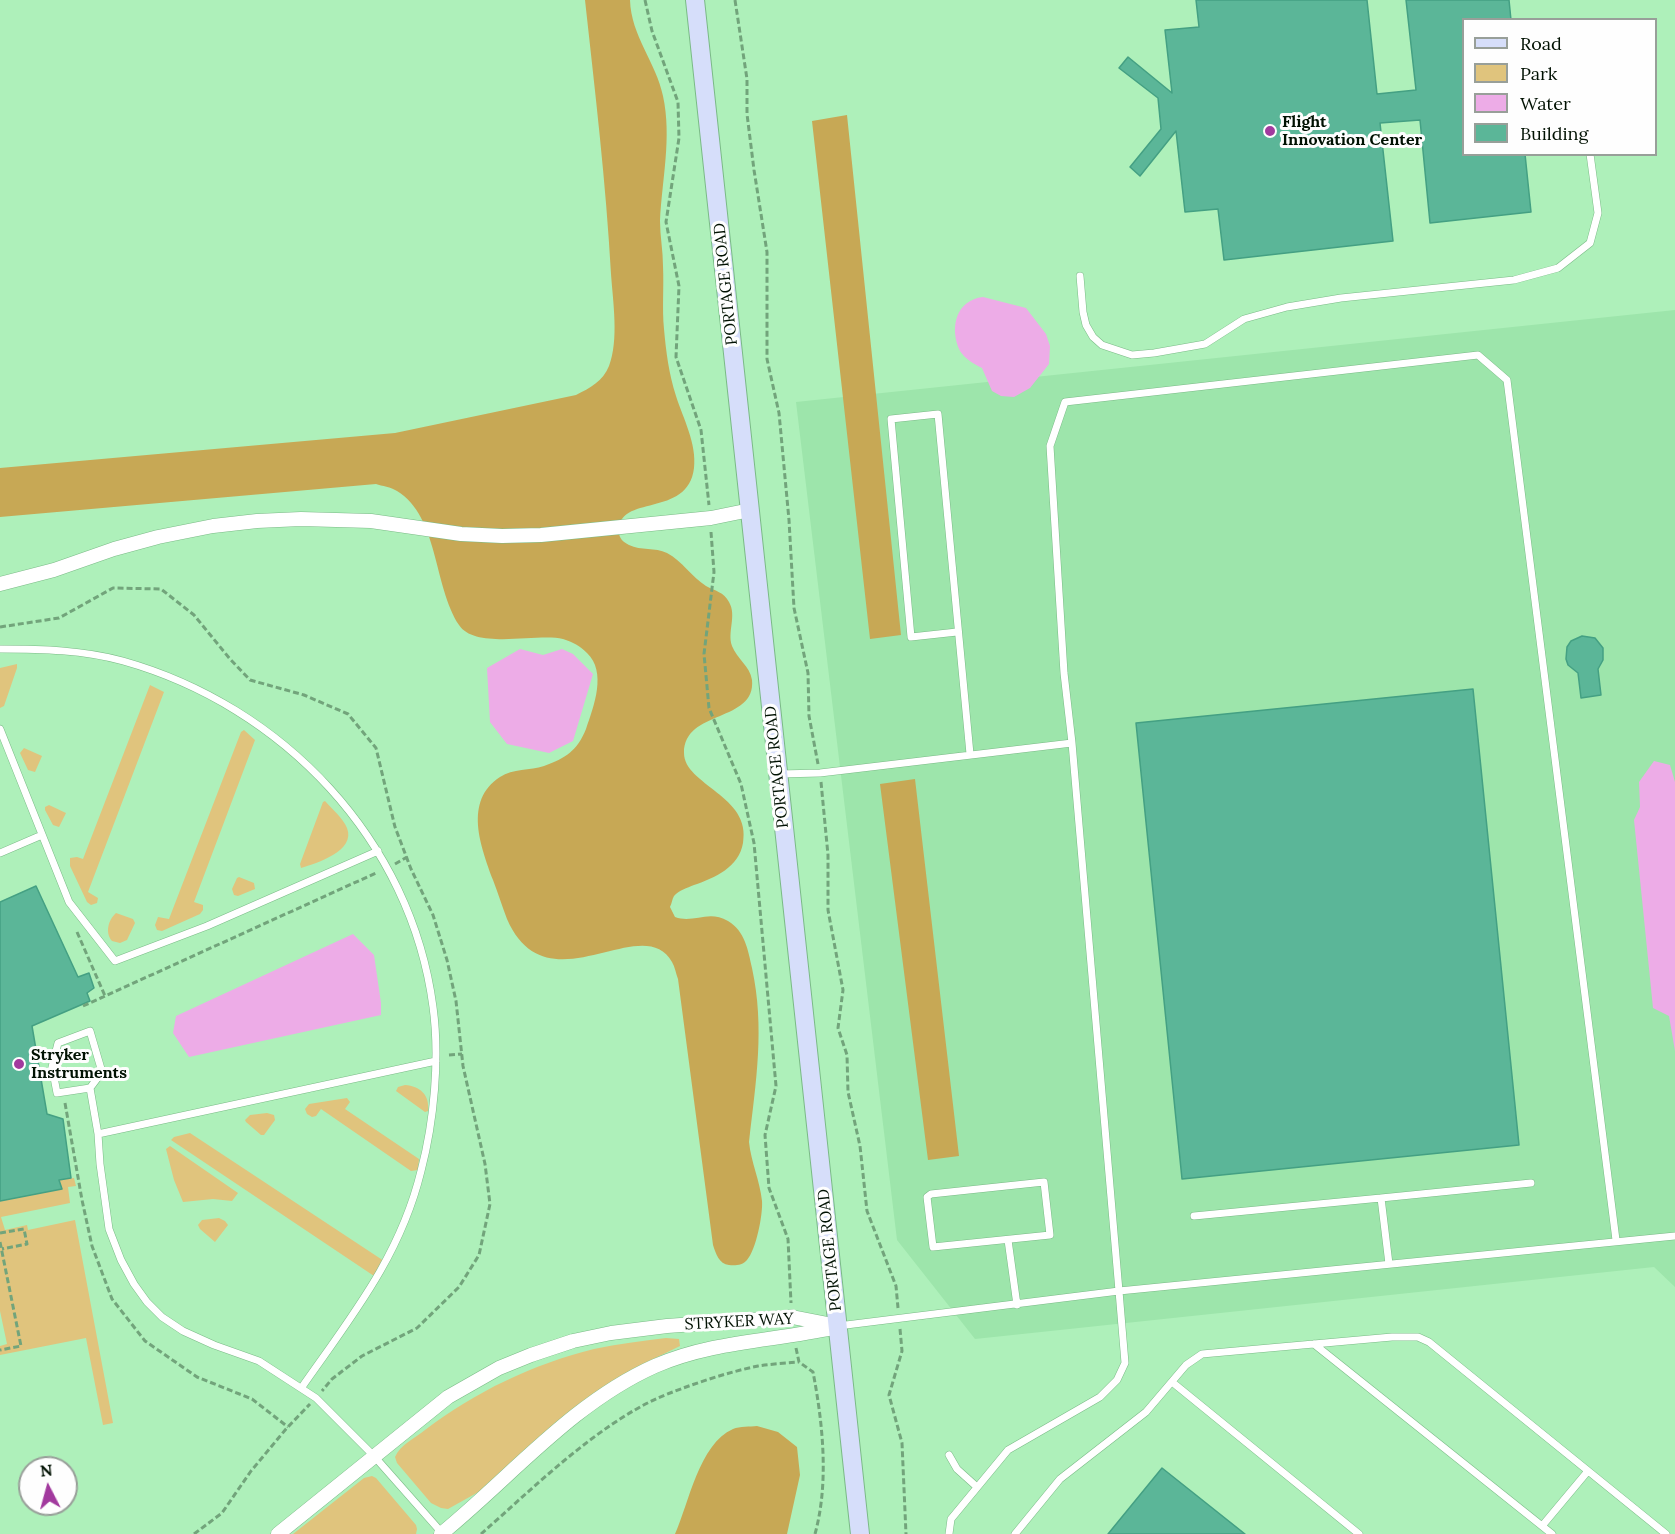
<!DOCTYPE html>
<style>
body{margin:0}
#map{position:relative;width:1675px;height:1534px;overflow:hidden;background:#aef0ba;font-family:Lora,serif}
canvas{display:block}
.legend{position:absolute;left:1462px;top:18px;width:195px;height:138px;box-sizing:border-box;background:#fefefe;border:2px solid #989f99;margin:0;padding:8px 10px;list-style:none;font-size:18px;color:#001102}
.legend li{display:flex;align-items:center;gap:12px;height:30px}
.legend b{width:30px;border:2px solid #989f99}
.north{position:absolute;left:18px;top:1456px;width:60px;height:60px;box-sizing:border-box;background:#fefefe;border:2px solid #989f99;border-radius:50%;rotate:354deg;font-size:16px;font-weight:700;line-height:24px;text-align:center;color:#001102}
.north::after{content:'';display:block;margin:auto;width:21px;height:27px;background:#a23a9e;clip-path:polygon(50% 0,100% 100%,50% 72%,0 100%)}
</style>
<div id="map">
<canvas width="1675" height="1534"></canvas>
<ul class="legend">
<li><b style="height:8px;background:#d6defa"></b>Road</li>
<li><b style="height:16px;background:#e0c47d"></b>Park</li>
<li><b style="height:16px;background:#edace7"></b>Water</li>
<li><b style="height:16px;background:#5bb698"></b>Building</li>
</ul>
<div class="north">N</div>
</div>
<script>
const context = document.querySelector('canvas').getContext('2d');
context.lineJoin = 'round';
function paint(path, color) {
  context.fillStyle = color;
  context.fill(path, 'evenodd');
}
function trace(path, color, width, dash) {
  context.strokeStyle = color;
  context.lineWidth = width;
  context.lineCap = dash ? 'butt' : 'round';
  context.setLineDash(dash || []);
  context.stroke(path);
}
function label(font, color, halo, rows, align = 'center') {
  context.font = font + ' Lora,serif';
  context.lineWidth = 6;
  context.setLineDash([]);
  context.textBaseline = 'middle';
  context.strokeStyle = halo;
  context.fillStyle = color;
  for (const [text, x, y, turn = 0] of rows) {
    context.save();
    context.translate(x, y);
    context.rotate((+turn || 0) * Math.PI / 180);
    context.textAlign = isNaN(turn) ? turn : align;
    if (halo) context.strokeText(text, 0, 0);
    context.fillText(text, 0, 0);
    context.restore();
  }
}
const built = new Path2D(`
 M1675,310V1287L1654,1267L975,1339L897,1240L796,402Z`);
const green = new Path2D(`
 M17,664V668L4,706L0,708V668Z
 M150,685L164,692L88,892L98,898L97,903L91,905L87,902L70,866V858L77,857L83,859Z
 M244,730L255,740L194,902L203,905V910L200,914L162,931L157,930L155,925L158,917L169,919L241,732Z
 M24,748L42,756L35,772L28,770L20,753Z
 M325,801C332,809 343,818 347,828C356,851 317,863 301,868L300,864L323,802Z
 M49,805L66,813L59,827L53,825L45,810V807Z
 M239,877L254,883L255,889L238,896L234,895L232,889L237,878Z
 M116,913L133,919L135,923L127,940L120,943L112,941C105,933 108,920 116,913Z
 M405,1085C420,1086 430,1095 428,1111L425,1112L396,1091L398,1087Z
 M347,1098L350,1102L345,1109L419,1159L418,1170L411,1171L321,1109L316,1116L312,1117L307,1114L305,1109L309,1104Z
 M267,1113L274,1115L275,1120L264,1135H261L246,1122L245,1120L250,1115Z
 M190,1133L384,1261L374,1276L171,1140L174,1137Z
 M170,1146L238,1193L232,1201L213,1199L183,1202L174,1180L166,1149Z
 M74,1178L76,1186L68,1187L70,1203L1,1217L5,1230L27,1225L28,1230L75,1220L113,1423L103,1425L86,1338L0,1355V1346L7,1344L0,1311V1201L61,1189L59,1180Z
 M219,1218L225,1221L228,1225L215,1242L200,1229L198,1225L202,1220Z
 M666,1338L679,1339L680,1346L631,1370L603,1388L482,1490L448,1509L441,1508L431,1503L397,1463L395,1457C400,1445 415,1438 425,1430C475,1392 533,1364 594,1349C618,1344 642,1341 666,1338Z
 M372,1476L376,1478L416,1525L417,1529L416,1534H293L364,1478Z`);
const forest = new Path2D(`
 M585,0H630C631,36 656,62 663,96C672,138 662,179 660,221C660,236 663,251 663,266C664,287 662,308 664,329C666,352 669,374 676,396C683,418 697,444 694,468C688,519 617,493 619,532C619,538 623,542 629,545C641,551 655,547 667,553C682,561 692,577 706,586C715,591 724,592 729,602C737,616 727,632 732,646C737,659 750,666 752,680C756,723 684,709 684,753C684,785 752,796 743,843C739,867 715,878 694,885C687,888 679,890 674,896C672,899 672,903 670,907L675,917C694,924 708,909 728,921C745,931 748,950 752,968C765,1028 756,1081 749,1142C751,1162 760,1181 762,1201C763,1215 756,1250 747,1260C743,1265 735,1266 729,1265C719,1264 716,1254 713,1245L678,979C676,974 675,967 672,962C642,909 547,1011 507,919C502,906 498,893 493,880C481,847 463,801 500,777C513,768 530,771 544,766C566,758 577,751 586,729C594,706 607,672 587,653C580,646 573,642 563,639C537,633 475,650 459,625C433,585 439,517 397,491C391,487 382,486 376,484L0,517V468L395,433L576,395C590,388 603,381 609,366C619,340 613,302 611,274C606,183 595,91 585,0Z
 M847,115L901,635L870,639L812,121Z
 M915,779L959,1156L928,1160L880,784Z
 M757,1426L778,1432L797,1447L800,1475L787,1534H675C689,1503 699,1444 733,1429C740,1426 750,1427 757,1426Z`);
const water = new Path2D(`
 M983,297L1026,308L1046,334L1050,346L1049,364L1030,388L1014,397L1001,396L992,391L982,368C974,364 965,359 960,351C949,328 956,300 983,297Z
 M520,649L543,655L562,649L573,654L593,674L573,741L549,753L507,744L490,722L487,668Z
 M1654,761L1670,765L1675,782V1051L1669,1016L1653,1008L1634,820L1640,807L1639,782Z
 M353,934L374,955L381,1003V1015L189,1057L173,1033L176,1016Z`);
const building = new Path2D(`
 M1196,0H1367L1377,94L1416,90L1406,0H1509L1511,20H1464V154H1525L1531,212L1430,223L1420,120L1380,123L1393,241L1224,260L1218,209L1185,212L1176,131L1140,176L1130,167L1161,129L1158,98L1119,68L1128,57L1172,93L1165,30L1199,27Z
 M1582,636L1595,638L1603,648V660L1598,669L1601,695L1581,698L1578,673L1568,665L1566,659L1567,647L1571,641Z
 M1473,689L1519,1145L1182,1179L1136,723Z
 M36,886L78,977L89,973L94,988L87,993L90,1001L32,1026L47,1114L63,1119L71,1178L59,1180L62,1189L0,1201V902Z
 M1162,1468L1245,1534H1108Z`);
const path = new Path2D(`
 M645,0L652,31L678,102L679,138L666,222L679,286L676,357L701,430L709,505
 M735,0L747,79V114L754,170L767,252V359L779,413L789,520L794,608L808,673L809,716L818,764
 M711,532L714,572L704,654L709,708L741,784L754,843L776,1086L765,1135L769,1188L788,1239L791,1303
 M0,627L59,618L113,588L161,589L194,615L230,659L250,680L304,695L348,714L376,748L395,827L411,869L433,915L447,960L456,1001L463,1066L485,1164L490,1204L479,1255L459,1287L417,1328L362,1356L332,1379L322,1391
 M821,782L828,855V910L843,990L838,1028L847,1055L848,1092L860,1146L867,1211L896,1286L898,1308
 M395,864L407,857
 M77,932L105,996
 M83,1006L376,873
 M449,1055L462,1054
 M65,1103L82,1200L92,1246L112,1299L145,1341L197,1377L252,1399L288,1427
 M0,1233L24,1229L27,1244L2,1249
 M0,1242L21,1346L0,1350
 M900,1329L902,1351L889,1395L902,1443L906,1534
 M796,1348L799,1362L813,1372C823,1424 829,1483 815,1534
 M194,1534L222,1513L251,1471L286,1429L310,1404
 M481,1534C532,1489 596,1426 658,1398C686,1386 728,1372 758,1366C771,1364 786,1363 799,1362`);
const lane = new Path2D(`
 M1080,276L1083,312L1086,325L1093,337L1102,345L1132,355L1154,353L1205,344L1244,319L1287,307L1341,298L1514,280L1558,268L1590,243L1598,213L1590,154
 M957,632L911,637L891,419L938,414L970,754
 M0,649C42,649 83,650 123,661C283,706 411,840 433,1007C440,1058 434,1122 421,1171C400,1257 351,1317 302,1387
 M0,729L69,902L115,961L207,926L378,851
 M1072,743L1119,1291L1675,1236
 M780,774L820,773L1072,743L1064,673L1050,446L1065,402L1478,355L1507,380L1616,1240
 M0,853L42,835
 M90,1088L57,1093L52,1067L58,1043L90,1031L102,1072L90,1088L98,1134L100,1164L109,1229L121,1260L134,1284L147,1302L162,1317L183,1331L214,1345L259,1361L316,1398L374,1456L442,1533
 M98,1134L436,1061
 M1044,1182L1050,1235L933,1247L927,1197L931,1194Z
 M1381,1198L1531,1183
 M1194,1216L1381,1198L1389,1264
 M1008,1240L1017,1305
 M838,1326L1119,1291L1125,1363L1117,1380L1100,1397L1008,1450L951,1519L949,1534
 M1314,1344L1552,1534
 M1172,1382L1359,1534
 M949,1455L957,1469L977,1487
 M1542,1526L1588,1471
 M1015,1534L1060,1479L1146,1412L1186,1365L1202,1354L1392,1337H1418L1429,1342L1666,1534`);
const street = new Path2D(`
 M0,584L54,570L114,549L158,537L213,526L257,521L301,519L371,521L461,534L502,536L541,535L711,518L750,510
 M278,1534L448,1397L499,1368L531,1355L573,1341L611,1333L667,1326L792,1317L838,1326
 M441,1534C511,1477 572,1403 655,1366C712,1341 774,1341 833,1328`);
const secondary = new Path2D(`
 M695,0L860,1534`);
const markers = [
 [1270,131,6,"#a23a9e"],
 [19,1064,6,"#a23a9e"]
];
const poiNames = [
 ["Flight",1282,122],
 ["Innovation Center",1282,140],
 ["Stryker",31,1055],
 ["Instruments",31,1073]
];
const streetNames = [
 ["PORTAGE ROAD",726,284,-96],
 ["PORTAGE ROAD",777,767,-96],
 ["PORTAGE ROAD",830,1250,-96],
 ["STRYKER WAY",739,1322,-3]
];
paint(built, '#9de5ab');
paint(green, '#e0c47d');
paint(forest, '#c7a855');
paint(water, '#edace7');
paint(building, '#5bb698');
trace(building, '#44a083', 1.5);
trace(lane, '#7aba86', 8);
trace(street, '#7aba86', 15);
trace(secondary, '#7aba86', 20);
trace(path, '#72a47b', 3, [6, 3]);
trace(lane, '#fff', 7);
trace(street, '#fff', 14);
trace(secondary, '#d6defa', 18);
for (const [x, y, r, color] of markers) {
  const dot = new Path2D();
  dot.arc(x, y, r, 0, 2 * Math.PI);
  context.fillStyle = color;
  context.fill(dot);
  trace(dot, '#fefefe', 2);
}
label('bold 16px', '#001102', '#fefefe', poiNames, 'left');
label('16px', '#001102', '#fefefe', streetNames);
</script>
